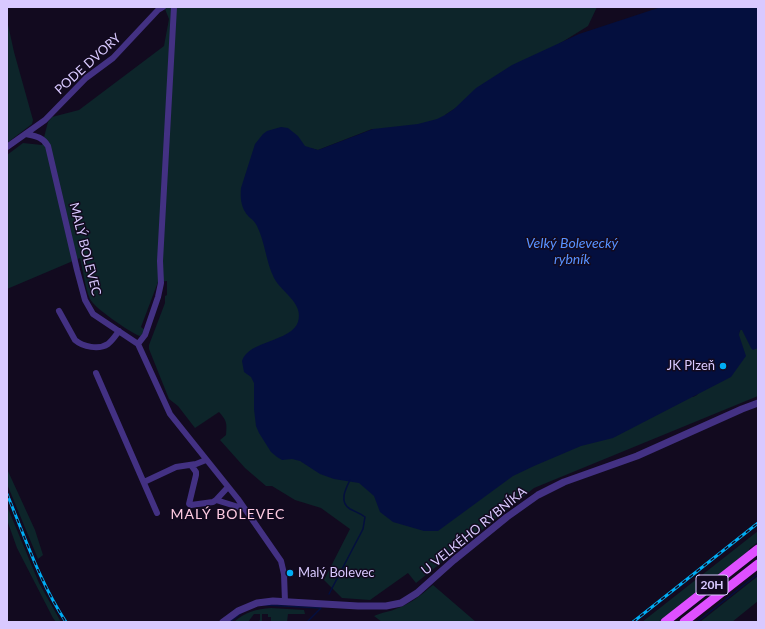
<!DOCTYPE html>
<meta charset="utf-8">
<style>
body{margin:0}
#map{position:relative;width:765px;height:629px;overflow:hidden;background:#120a1f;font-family:Lato,sans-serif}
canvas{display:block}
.frame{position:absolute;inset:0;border:8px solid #d9c9ff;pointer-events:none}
</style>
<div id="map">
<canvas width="765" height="629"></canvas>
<div class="frame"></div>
</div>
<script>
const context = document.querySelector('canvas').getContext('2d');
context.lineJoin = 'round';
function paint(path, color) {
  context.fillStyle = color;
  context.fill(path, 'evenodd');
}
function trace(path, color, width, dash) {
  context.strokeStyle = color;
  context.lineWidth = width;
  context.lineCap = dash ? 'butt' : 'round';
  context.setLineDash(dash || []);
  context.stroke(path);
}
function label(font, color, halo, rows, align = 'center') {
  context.font = font + ' Lato,sans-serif';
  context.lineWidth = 3;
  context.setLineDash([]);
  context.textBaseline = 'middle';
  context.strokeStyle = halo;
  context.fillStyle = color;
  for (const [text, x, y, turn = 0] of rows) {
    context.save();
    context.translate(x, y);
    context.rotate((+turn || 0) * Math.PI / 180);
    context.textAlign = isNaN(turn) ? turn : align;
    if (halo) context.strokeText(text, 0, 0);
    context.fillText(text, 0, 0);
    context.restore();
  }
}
const green = new Path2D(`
 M167,7H597L588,26L454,109L445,115L455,131L372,129L318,150L310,148L693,397L697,395L758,304V396L534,488L416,583L408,573L370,600L342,598L324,580L350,529L321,508L295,500L272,486H266L245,468L220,440L226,435C227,423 227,421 219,412L195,428L178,406L169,399L149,349V345L165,303V296L167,295V281L158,282L141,327L145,330L143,335L140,336C131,333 94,308 90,299C85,288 83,270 80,258L7,289V155L23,143L42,145L48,122L52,117L79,110L164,46L169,19L165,9Z
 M7,20L14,52L33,120L32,124L7,143Z
 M7,469L35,530L43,555L38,559L7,484Z
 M7,506L39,583L61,622H56L53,618L17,548L7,520Z
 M758,531V542L749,549V551L658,622H642Z
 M758,576V601L732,622H700Z
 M433,585L476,622H382L374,616C382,612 390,612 398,608C412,603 422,594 433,585Z
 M271,608L304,610L305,614H288L287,622H271V617H268V614H262V622H258L260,620V614H254L248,622H234C245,612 256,609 271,608Z`);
const water = new Path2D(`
 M661,7H758V348L753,350L751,348L742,330H740L739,335L746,356L731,377L613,438L581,446L534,466L513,476L438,531H424L393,522L380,512L374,496L359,483L334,479L320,474L300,461L292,459L282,460L277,457L271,452L259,433L256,426L254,409V383L251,377L244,372L242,361C249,340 291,342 298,322C304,303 282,293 274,278C266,262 265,242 257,226C255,222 252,219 249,217C241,209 240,198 241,188L255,144L263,134L267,131L281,127L288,128L298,136L305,146L318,150L373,129L418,124L437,119L445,115L454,109L476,88L512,65L579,34Z`);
const stream = new Path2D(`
 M329,594L363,529L365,517C360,513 356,512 350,509C339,502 345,490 350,480
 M265,605L321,608
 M230,622L241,613
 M307,622L321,608
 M697,622L758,574`);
const minor = new Path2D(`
 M26,134C35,136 43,137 48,146L77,270L85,300L93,314L138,344L170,414L238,499L281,561L284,574L285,602
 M7,147L45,120L86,78L113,58L158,10L163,7
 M59,311L75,340C83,347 99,350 108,344C113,340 116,335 119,331
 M138,344L145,335L158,297L161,283L160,261L174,7
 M96,373L157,513
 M191,465L196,472V475L189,504L191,505L213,502L216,500L245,509
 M144,482L176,467L196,464L206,460
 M216,500L228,487`);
const tertiary = new Path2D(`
 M223,622L238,611L257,603L273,601L358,606H386L401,603L417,593L454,560L507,517L538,495L564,482L637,456L742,409L758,403`);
const primary = new Path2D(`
 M665,622L758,549
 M684,622L758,564`);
const rail = new Path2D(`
 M7,494C25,537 40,583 66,622
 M633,622L758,523`);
const markers = [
 [723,366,4,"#00adf4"],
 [290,573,4,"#00adf4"]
];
const shields = [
 [712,585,32]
];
const shieldNames = [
 ["20H",712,585]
];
const streetNames = [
 ["PODE DVORY",88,64,-42],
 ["MALÝ BOLEVEC",85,249,76],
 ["U VELKÉHO RYBNÍKA",474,531,-39]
];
const poiNames = [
 ["JK Plzeň",715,366],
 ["Malý Bolevec",298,573,"left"]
];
const waterNames = [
 ["Velký Bolevecký",572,243],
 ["rybník",572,259]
];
const neighbourhoodNames = [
 ["MALÝ BOLEVEC",228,514]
];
paint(green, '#0d252a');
paint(water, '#040f3e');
trace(stream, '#040f3e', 1.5);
trace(minor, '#433183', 6);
trace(tertiary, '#433183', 7);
trace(primary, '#df50ff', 9);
trace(rail, '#00adf4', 3);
trace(rail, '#120a1f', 1.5, [4.5]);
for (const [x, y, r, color] of markers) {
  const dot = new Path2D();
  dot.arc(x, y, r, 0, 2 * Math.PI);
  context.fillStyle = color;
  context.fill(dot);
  trace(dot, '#120a1f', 1.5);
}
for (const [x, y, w] of shields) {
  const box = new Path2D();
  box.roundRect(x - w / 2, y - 10, w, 20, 3);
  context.fillStyle = '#120a1f';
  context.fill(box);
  trace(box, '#d9c9ff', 1);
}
label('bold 12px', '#d9c9ff', null, shieldNames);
label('13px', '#d9c9ff', '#120a1f', streetNames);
label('13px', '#d9c9ff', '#120a1f', poiNames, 'right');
label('italic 14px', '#5791ff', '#120a1f', waterNames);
context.letterSpacing = '1px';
label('14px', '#ffcbe2', '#120a1f', neighbourhoodNames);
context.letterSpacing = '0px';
</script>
